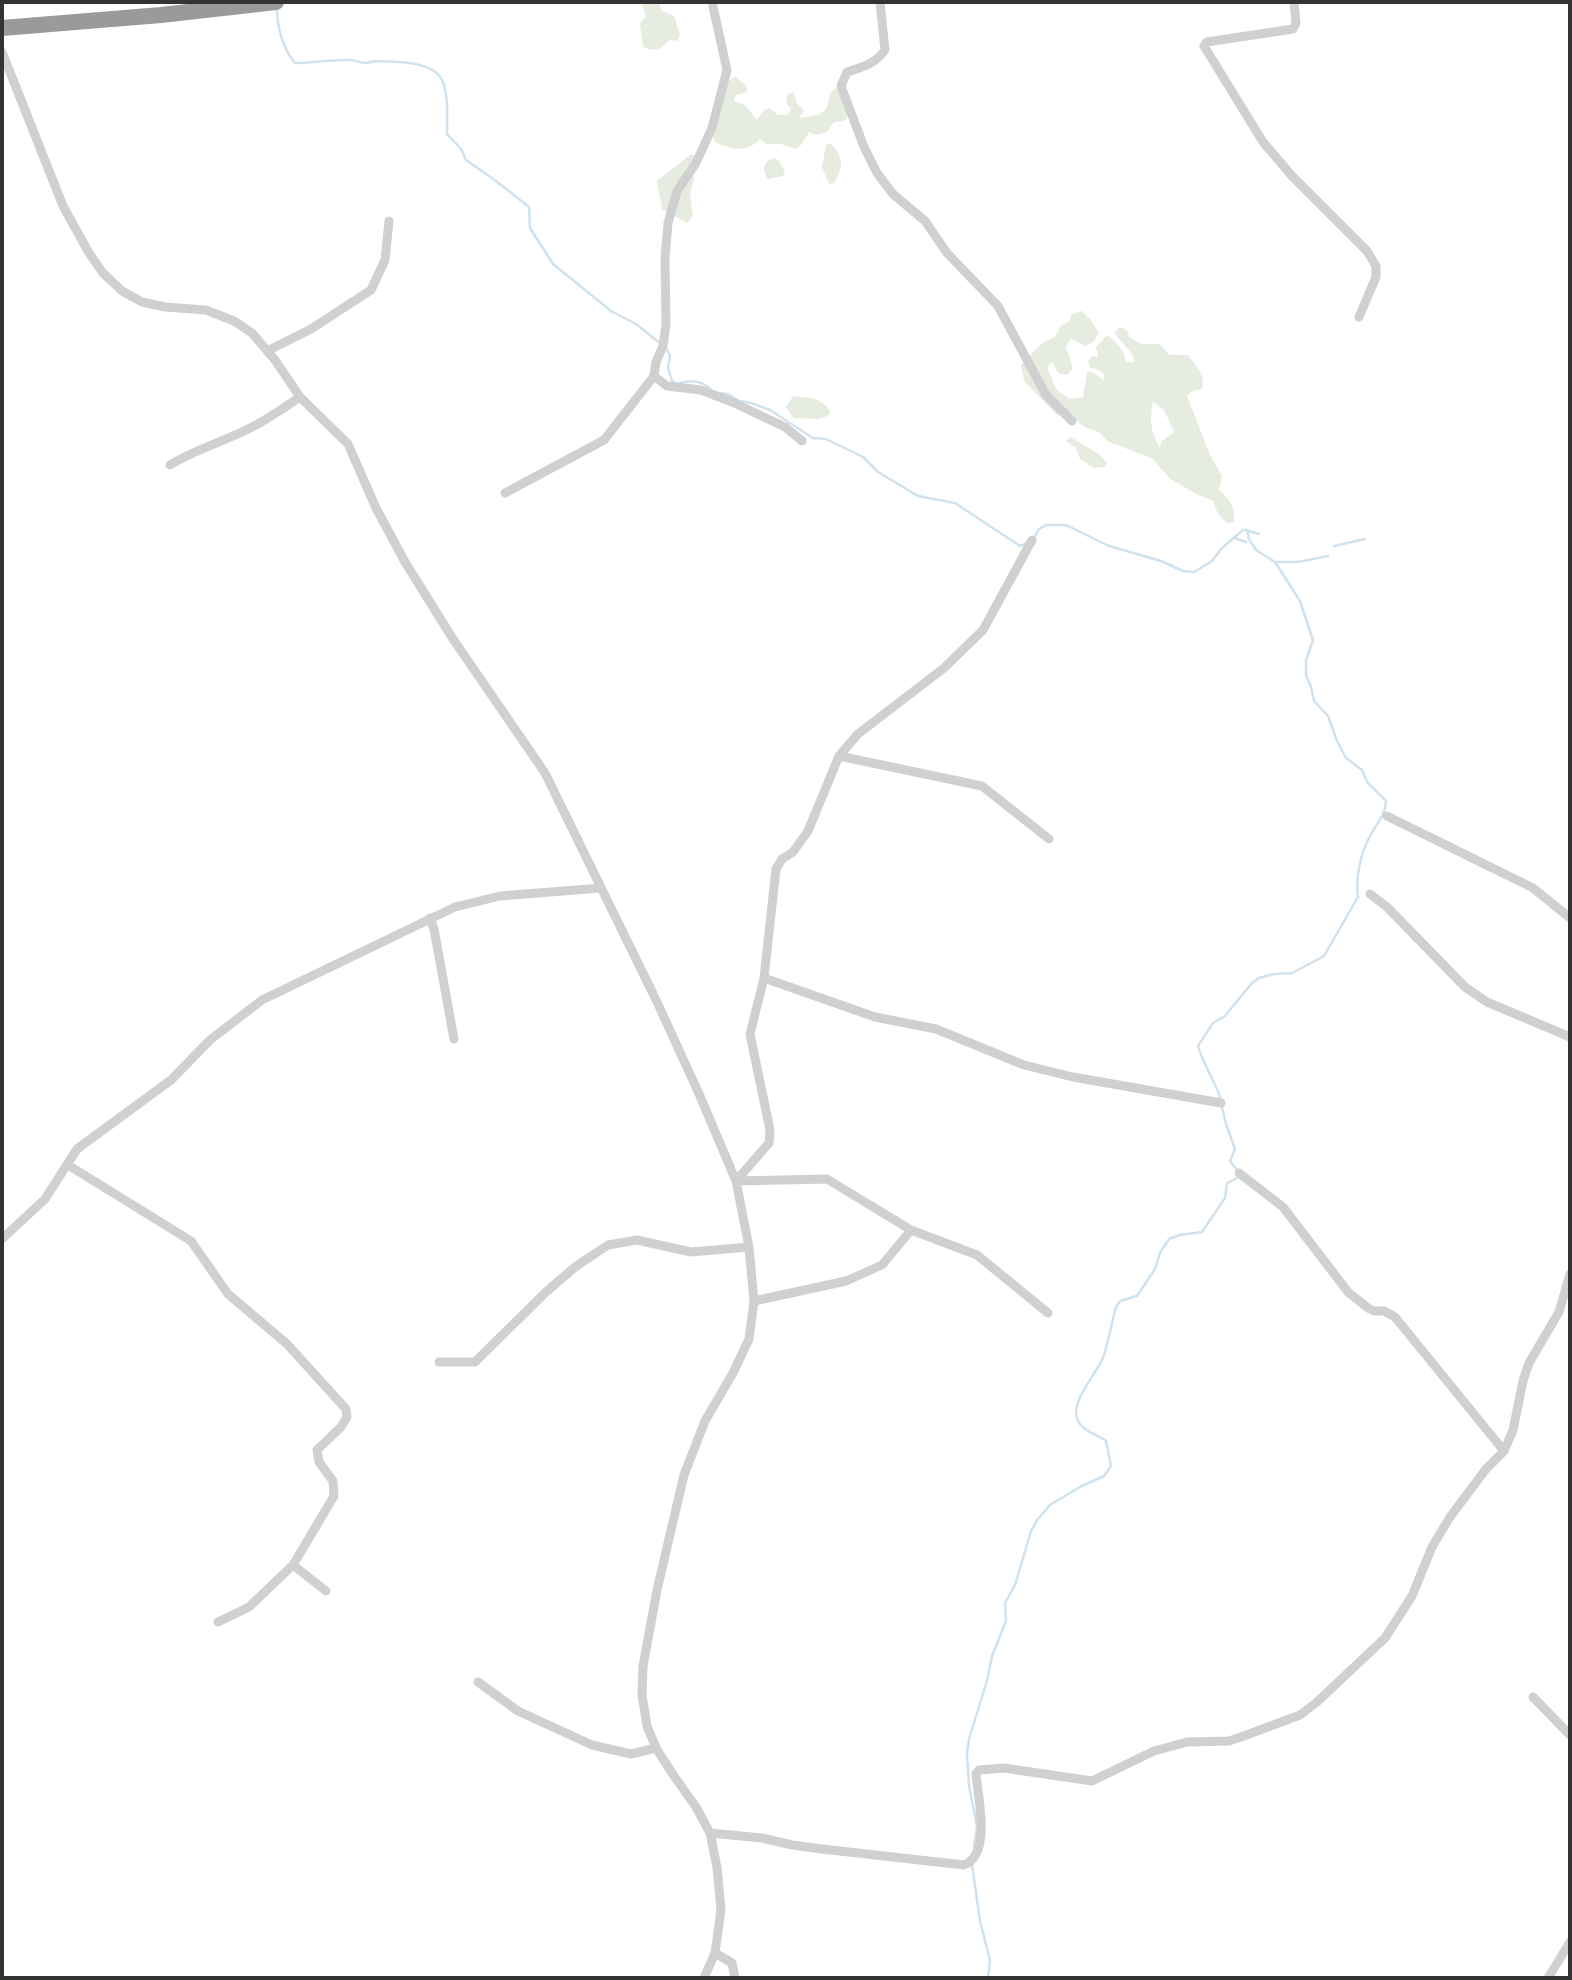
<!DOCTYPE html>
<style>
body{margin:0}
#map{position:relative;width:1572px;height:1980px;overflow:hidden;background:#fff;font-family:"Titillium Web",sans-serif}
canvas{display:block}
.frame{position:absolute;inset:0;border:4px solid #333;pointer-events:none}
</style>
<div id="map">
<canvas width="1572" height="1980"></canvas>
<div class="frame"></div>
</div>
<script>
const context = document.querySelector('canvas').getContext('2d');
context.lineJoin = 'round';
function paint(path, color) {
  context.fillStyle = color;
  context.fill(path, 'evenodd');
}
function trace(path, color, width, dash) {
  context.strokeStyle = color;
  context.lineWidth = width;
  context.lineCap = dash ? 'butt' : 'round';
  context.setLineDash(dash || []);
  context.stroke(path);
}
const green = new Path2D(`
 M641,2H659L662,11L674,16L680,35L677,41L669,40C661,50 655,52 643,47L640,24L646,16Z
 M735,77L746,85L747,92L736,95L733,101L745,105L757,120L763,111L770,108L778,115H787L791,109L787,104L786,96L793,92L797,103L804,111L799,118C821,114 827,117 830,93L836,88L844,96L849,116L844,121L834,122L827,132L816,135L809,132L802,144L796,149L781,144H766L760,139C747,153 732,150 715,142C708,124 715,85 735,77Z
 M830,143C837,149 844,160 840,171C838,175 836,179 834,183L829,184L822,167L826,145Z
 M690,155H694V159L689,166L694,178L690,195L693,216L687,223L662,209L657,181Z
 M774,158L778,160L785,171L783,176L768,179C762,170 763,161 774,158Z
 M1082,311L1091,320L1099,333L1093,342L1085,346L1071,338L1066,347L1073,368L1067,375L1058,373L1052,362L1047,367L1056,389L1069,399L1083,397L1087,372H1092L1104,380L1103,373L1096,369L1090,368L1088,361L1092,356L1098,357L1096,347L1107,335C1117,343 1124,349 1126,362H1135C1131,349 1122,343 1114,333L1120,327L1127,330L1130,338L1142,344H1160L1169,355H1188C1196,365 1206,376 1202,389L1191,392L1187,396L1210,455L1222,476L1219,490C1229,498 1236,508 1234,522L1227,523L1218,514L1213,501L1196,494L1169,478L1153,459L1107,441C1097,427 1094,432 1083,426C1078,423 1074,417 1071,413L1057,415L1024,381L1021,365C1034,353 1038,343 1055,337L1061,325L1069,322L1072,314ZM1153,402L1164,410L1174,432L1161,442L1160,448C1151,434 1149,419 1153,402Z
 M793,396C807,397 823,398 830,411L828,416L818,419L793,418L786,407Z
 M1070,437L1099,454L1107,463L1104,467L1094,468L1080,459L1076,448L1066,441Z`);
const stream = new Path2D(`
 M277,9C277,27 283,49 295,63C313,63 331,59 350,60C355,60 360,63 366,63C369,63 373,61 376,61C395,62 432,60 442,80C449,96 447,117 447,134L461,149L466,160L496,181L529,207L530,228L553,264L611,311L636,324L661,344
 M666,348L670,355L668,368L672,381L677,384C691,379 703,380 712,391
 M718,393L728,394L739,401L751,403L770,410L813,438L826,439L863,457L878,472L918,496L955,503L1020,546L1026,544
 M1249,531L1259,534
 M1034,538L1039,529L1046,525H1066L1109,546L1161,561L1183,571L1194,572L1212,561L1222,548L1243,530H1247L1249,539L1256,550L1275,562L1300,601L1313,640L1306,660V675L1311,687L1314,701L1328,716L1337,741L1346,758L1362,770L1367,782L1386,801C1385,816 1377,823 1370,836C1361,852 1355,879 1358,897L1324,956L1292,973L1274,974L1259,978L1252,983L1225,1016L1213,1023L1198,1046C1204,1066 1215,1081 1221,1100
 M1234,538L1246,542
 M1334,546L1365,539
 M1276,562H1298L1328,556
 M1222,1107L1226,1124L1235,1149L1230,1161L1238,1171
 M974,1847L977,1826L969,1786L967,1753L969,1739L987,1681L992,1656L1006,1621L1005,1603L1015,1585L1031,1531L1038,1519L1050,1505L1080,1487L1104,1476L1111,1466L1106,1441C1097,1434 1080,1430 1077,1418C1071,1402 1095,1375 1102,1360C1109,1343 1111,1324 1116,1307L1120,1301L1137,1296L1155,1269L1160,1253L1169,1239L1180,1235L1202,1232L1225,1198L1227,1183L1239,1177
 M972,1864L980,1921L990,1960L988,1978`);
const street = new Path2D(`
 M712,2L727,70L712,128L696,163L677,191L668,223L665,258L666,324L663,346L656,362L654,376L667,386L701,390L732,402L785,427L802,441
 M880,2L885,50C875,64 863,67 847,72L841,86L864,147L877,173L893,194L925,221L947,253L998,306L1046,395L1072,421
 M1294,2L1296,23L1293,29L1207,42L1204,46L1263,142L1292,176L1367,251L1376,266V277L1359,317
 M2,52L63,206L89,253L103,273L122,291L142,302L165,307L206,310L234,321L252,333L275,360L300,397L348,444L376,508L405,562L453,639L545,773L658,1004L700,1096L736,1181L749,1247L754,1301L749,1339L733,1373L705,1421L684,1475L657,1590L643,1666L642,1695L647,1726L656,1748L674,1776L696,1807L710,1833L717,1867L721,1910L715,1953L704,1978
 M267,351L311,329L371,290L385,260L389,221
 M170,465C193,451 219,443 244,431C264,422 282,409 300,397
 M505,493L604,440L654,376
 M1032,540L983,630L944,668L858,734L839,756L808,831L793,852L782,859L776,869L764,978L750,1034L770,1130L769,1143L736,1181L827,1179L911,1230L977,1255L1048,1313
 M839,756L982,786L1049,839
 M1387,816L1533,888L1570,918
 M1370,894L1387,907L1465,987L1487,1002L1570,1037
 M430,918L434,929L454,1039
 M764,978L875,1017L936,1029L1024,1065L1073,1077L1221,1103
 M68,1165L191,1241L228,1294L287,1344L346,1409L347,1417L341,1427L317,1450L319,1462L333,1481L334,1496L293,1565L249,1607L218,1622
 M1239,1173L1283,1207L1348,1292L1368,1308L1374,1311H1384L1395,1317L1504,1451
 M2,1239L45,1199L77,1149L171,1080L210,1040L262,1000L455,907L500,896L601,888
 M754,1301L846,1281L882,1265L911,1230
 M439,1362H475L546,1292L575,1267L608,1245L637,1240L691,1252L749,1247
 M293,1565L326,1591
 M478,1682L518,1711L592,1745L631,1754L656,1748
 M1533,1697L1570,1735
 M710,1833L762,1838L792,1845L822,1849L964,1865C992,1854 978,1798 976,1774L979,1770L1004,1768L1092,1781L1154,1751L1187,1742L1229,1741L1241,1737L1300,1715L1317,1702L1385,1638L1412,1596L1432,1547L1450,1517L1486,1469L1504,1451L1513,1430L1523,1381L1529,1363L1559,1312L1570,1274
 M715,1953L732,1963L735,1978
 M1548,1978L1570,1942`);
const highway = new Path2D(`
 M2,28L161,15L276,2`);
paint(green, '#e6ecdf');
trace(stream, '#cfe2ee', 2.5);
trace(street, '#d0d0d0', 9);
trace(highway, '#9a9a9a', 16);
</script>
